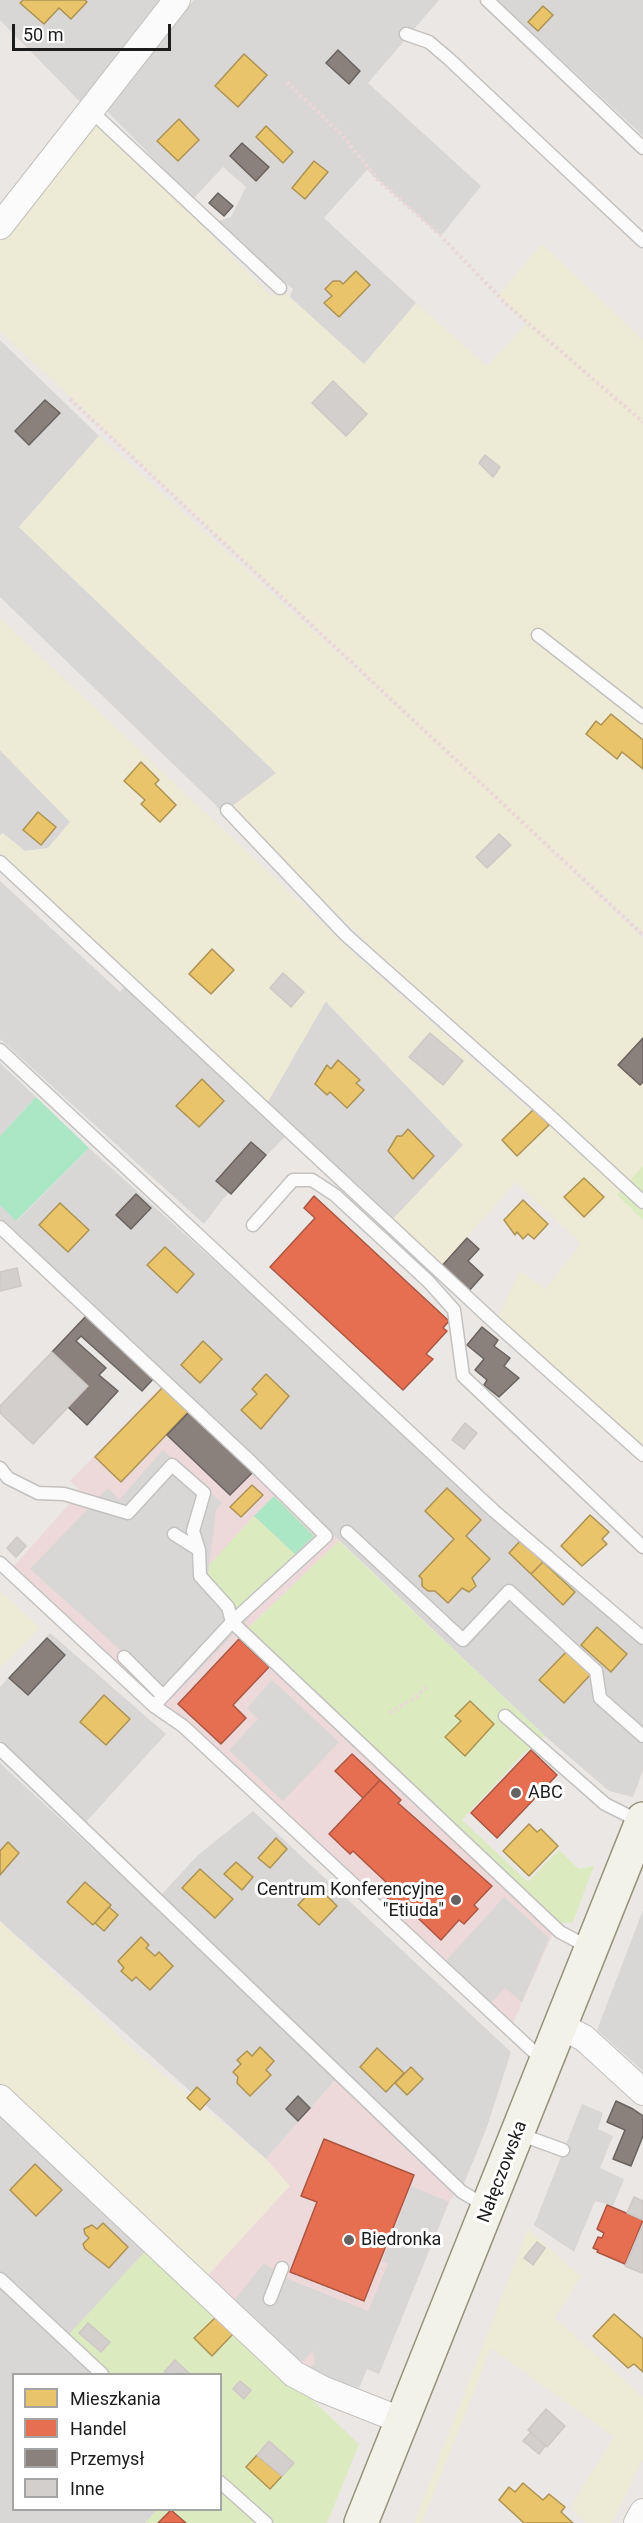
<!DOCTYPE html>
<meta charset="utf-8">
<style>
body{margin:0}
#map{position:relative;width:643px;height:2523px;overflow:hidden;background:#eae7e4;font-family:Roboto,sans-serif}
canvas{display:block}
.legend{position:absolute;left:12px;top:2373px;width:210px;height:138px;box-sizing:border-box;background:#fff;border:2px solid #a4a4a4;margin:0;padding:8px 10px;list-style:none;font-size:18px;color:#1c1c1c}
.legend li{display:flex;align-items:center;gap:12px;height:30px}
.legend b{width:30px;border:2px solid #a4a4a4}
.scale{position:absolute;left:12px;top:24px;width:159px;height:27px;box-sizing:border-box;border:3px solid #1c1c1c;border-top:0;padding-left:8px;font-size:18px;line-height:21px;white-space:nowrap;color:#1c1c1c;-webkit-text-stroke:4px #fff;paint-order:stroke}
</style>
<div id="map">
<canvas width="643" height="2523"></canvas>
<ul class="legend">
<li><b style="height:16px;background:#e9c46a"></b>Mieszkania</li>
<li><b style="height:16px;background:#e76f51"></b>Handel</li>
<li><b style="height:16px;background:#8a817c"></b>Przemysł</li>
<li><b style="height:16px;background:#d3cfcd"></b>Inne</li>
</ul>
<div class="scale">50 m</div>
</div>
<script>
const context = document.querySelector('canvas').getContext('2d');
context.lineJoin = 'round';
function paint(path, color) {
  context.fillStyle = color;
  context.fill(path, 'evenodd');
}
function trace(path, color, width, dash) {
  context.strokeStyle = color;
  context.lineWidth = width;
  context.lineCap = dash ? 'butt' : 'round';
  context.setLineDash(dash || []);
  context.stroke(path);
}
function label(font, color, halo, rows, align = 'center') {
  context.font = font + ' Roboto,sans-serif';
  context.lineWidth = 6;
  context.setLineDash([]);
  context.textBaseline = 'middle';
  context.strokeStyle = halo;
  context.fillStyle = color;
  for (const [text, x, y, turn = 0] of rows) {
    context.save();
    context.translate(x, y);
    context.rotate((+turn || 0) * Math.PI / 180);
    context.textAlign = isNaN(turn) ? turn : align;
    if (halo) context.strokeText(text, 0, 0);
    context.fillText(text, 0, 0);
    context.restore();
  }
}
const residential = new Path2D(`
 M0,0H164L82,104L0,20Z
 M194,0H439L368,83L481,186L441,236L367,170L324,218L416,303L364,365L289,299L293,289L215,222L231,217L246,187L223,167L193,199L107,111Z
 M497,0H643V136Z
 M0,340L99,436L19,527L277,773L230,819L0,597Z
 M0,750L71,822L48,848L25,851L3,833L0,836Z
 M0,881L120,992L131,979L266,1105L325,1001L463,1145L393,1219L293,1129L223,1199L204,1224L0,1039Z
 M0,1063L36,1097L0,1136Z
 M89,1148L348,1381L353,1377L643,1646V1770L633,1797L609,1791L545,1736L0,1218V1205L17,1221Z
 M50,1633L166,1734L85,1823L0,1740V1687Z
 M0,1763L338,2077L266,2159L0,1921Z
 M253,1811L511,2052L487,2127L463,2186L160,1896L198,1855Z
 M643,1910V2071L597,2030Z
 M0,2105L150,2246L100,2374H14V2510H157L145,2523H0Z`);
const commercial = new Path2D(`
 M166,1382L195,1402L339,1541L242,1634L556,1927L513,2023L13,1567L81,1491L70,1481Z
 M338,2077L455,2194L449,2202L379,2374L367,2369L359,2388L312,2376L208,2275L289,2186L266,2159Z`);
const religious = new Path2D(`
 M163,1450L222,1503L216,1510L208,1575L248,1619L173,1697L30,1569L108,1488L119,1500Z
 M272,1680L339,1742L283,1801L229,1750L258,1719L247,1708Z
 M504,1897L549,1938L522,2002L505,1988L491,2003L445,1962Z
 M582,2104L603,2113L598,2129L613,2136L600,2168L624,2179L613,2206L595,2201L574,2252L534,2225Z
 M411,2186L449,2202L379,2374L367,2369L359,2388L312,2376L308,2372L315,2363L313,2351L300,2364L234,2301L264,2263L283,2277L368,2311L388,2264L382,2261Z`);
const farmland = new Path2D(`
 M90,110L272,297L280,288L364,364L416,303L487,366L527,324L498,295L542,244L643,340V933L534,834L643,938V1166L618,1195L643,1220V1455L495,1323L520,1271L545,1289L581,1244L516,1182L440,1268L393,1219L463,1145L326,1001L266,1105L0,858V836L2,833L25,851L48,848L70,822L0,750V618L358,957L541,1120L547,1113L227,810L276,773L19,527L99,436L440,746L0,331V227Z
 M0,1591L40,1628L0,1668Z
 M0,1921L138,2054L266,2159L290,2186L208,2275L0,2089Z
 M528,2229L581,2277L555,2318L643,2397V2458L612,2523H586L570,2507L614,2437L491,2348L422,2523H414Z`);
const grass = new Path2D(`
 M643,1166V1220L617,1195Z
 M254,1516L295,1554L239,1610L208,1575L210,1564Z
 M339,1541L545,1736L524,1753L462,1820L528,1882L559,1850L579,1869L594,1866L573,1922L559,1923L245,1631Z
 M150,2246L359,2444L327,2523H145L157,2510H220V2374H100L64,2340Z`);
const pitch = new Path2D(`
 M36,1097L89,1148L16,1221L0,1205V1136Z
 M274,1496L314,1536L295,1554L254,1516Z`);
const homes = new Path2D(`
 M23,0H85L87,2L71,19L59,8L44,24L20,3Z
 M543,6L553,15L538,31L528,22Z
 M244,54L267,75L238,107L215,86Z
 M179,119L199,140L178,161L157,141Z
 M266,126L293,152L283,163L256,137Z
 M314,161L328,172L305,199L292,188Z
 M356,271L370,285L339,317L324,303L332,296L325,289L333,281H340L343,284Z
 M611,714L643,740V769L622,752L617,759L586,734L596,721L601,725Z
 M141,762L159,780L155,784L176,805L160,822L141,804L145,800L124,781Z
 M38,812L56,827L41,845L23,830Z
 M212,949L234,970L211,994L189,974Z
 M338,1060L360,1080L356,1083L364,1090L347,1108L330,1092L327,1095L315,1084L327,1065L331,1069Z
 M202,1079L224,1101L199,1127L176,1106Z
 M534,1109L549,1125L517,1156L502,1140Z
 M408,1129L434,1156L413,1179L388,1151L397,1136H402Z
 M584,1178L604,1197L584,1217L564,1197Z
 M523,1200L548,1224L534,1239L528,1234L523,1239L517,1232L515,1235L504,1220Z
 M60,1203L89,1230L68,1252L39,1225Z
 M165,1247L194,1274L177,1293L147,1265Z
 M203,1341L222,1359L200,1383L181,1365Z
 M266,1374L289,1396L261,1429L241,1410L257,1394L252,1389Z
 M165,1385L190,1410L121,1482L95,1457Z
 M252,1485L263,1495L241,1517L230,1507Z
 M447,1488L481,1520L466,1536L490,1559L472,1578L476,1586L469,1592L462,1588L448,1603L435,1591H428L422,1586V1579L419,1576L454,1539L425,1511Z
 M590,1515L609,1532L602,1539L607,1544L582,1566L561,1546Z
 M521,1540L543,1562L531,1574L509,1553Z
 M543,1562L575,1592L563,1605L531,1574Z
 M597,1627L627,1654L611,1672L581,1645Z
 M568,1650L592,1673L564,1703L539,1680Z
 M104,1695L130,1719L106,1745L80,1722Z
 M470,1701L494,1724L465,1756L445,1737L461,1721L455,1716Z
 M529,1824L537,1832L541,1829L558,1846L529,1876L503,1851Z
 M276,1838L287,1849L270,1868L258,1858Z
 M8,1842L19,1853L0,1875V1851Z
 M236,1862L253,1877L242,1890L224,1874Z
 M200,1869L233,1899L215,1918L182,1888Z
 M85,1882L111,1905L93,1925L67,1902Z
 M316,1886L318,1888L321,1886L327,1891L325,1894L337,1906L319,1925L298,1905Z
 M109,1907L118,1915L104,1931L95,1923Z
 M141,1937L149,1945L146,1948L155,1956L159,1952L173,1966L150,1990L136,1977L132,1981L121,1971L124,1968L118,1961Z
 M260,2047L274,2061L266,2070L271,2075L250,2096L237,2083L238,2077L233,2072L241,2064L237,2060L247,2051L252,2056Z
 M377,2048L404,2073L386,2092L360,2067Z
 M411,2067L423,2079L407,2095L395,2083Z
 M197,2087L210,2099L200,2110L187,2098Z
 M35,2164L62,2190L36,2216L10,2190Z
 M103,2223L128,2247L109,2268L85,2249L83,2244L89,2238L85,2234L84,2229L92,2225L97,2229Z
 M614,2314L643,2339V2372L634,2364L628,2368L593,2336Z
 M216,2317L233,2334L212,2356L194,2338Z
 M257,2455L282,2476L270,2489L246,2467Z
 M523,2483L543,2500L549,2494L565,2507L561,2512L573,2523H524L499,2500L509,2487L515,2492Z`);
const shops = new Path2D(`
 M314,1196L449,1321L443,1328L447,1331L426,1354L433,1359L403,1390L270,1267L315,1218L304,1208Z
 M239,1639L269,1667L233,1705L246,1718L221,1744L178,1704Z
 M531,1750L557,1775L497,1838L471,1813Z
 M352,1754L380,1780L363,1798L335,1771Z
 M380,1780L401,1800L398,1803L492,1886L474,1905L478,1909L464,1924L459,1920L441,1940L399,1900L394,1904L379,1890L386,1882L353,1851L350,1854L329,1834Z
 M324,2139L414,2175L364,2301L290,2272L317,2202L301,2196Z
 M607,2205L643,2220L625,2264L597,2252L598,2250L593,2248L598,2237L602,2238L604,2233L597,2229Z
 M171,2510L186,2523H158Z`);
const industry = new Path2D(`
 M338,50L360,71L349,84L326,63Z
 M242,143L269,167L256,181L230,156Z
 M218,193L233,206L224,216L209,203Z
 M45,400L60,413L29,445L15,431Z
 M643,1038V1082L640,1085L618,1065Z
 M251,1142L266,1155L231,1194L216,1181Z
 M136,1194L151,1208L131,1229L116,1215Z
 M467,1238L479,1249L468,1261L483,1275L468,1292L440,1268Z
 M87,1315L155,1377L142,1391L81,1336L76,1341L106,1368L99,1375L118,1391L87,1425L68,1407L88,1386L52,1352Z
 M482,1327L498,1340L494,1346L510,1358L504,1366L519,1378L499,1397L484,1385L487,1380L475,1370L484,1359L467,1345Z
 M191,1410L254,1471L230,1495L167,1435Z
 M47,1638L65,1655L28,1695L9,1678Z
 M298,2096L310,2108L298,2121L286,2109Z
 M616,2101L633,2109L643,2116V2136L631,2166L613,2159L625,2130L607,2122Z`);
const building = new Path2D(`
 M333,381L367,414L346,436L312,403Z
 M485,455L500,467L493,477L479,463Z
 M499,834L511,845L487,868L476,857Z
 M283,973L304,992L291,1007L270,988Z
 M430,1033L463,1061L443,1085L409,1057Z
 M17,1268L21,1286L0,1291V1272Z
 M52,1352L88,1386L33,1444L0,1413V1406Z
 M465,1423L477,1433L464,1449L452,1440Z
 M17,1537L26,1546L16,1557L7,1548Z
 M634,2197L643,2201V2220L627,2213Z
 M643,2224V2270L642,2273L625,2266Z
 M537,2242L545,2248L533,2265L524,2258Z
 M88,2323L110,2342L101,2352L79,2333Z
 M175,2360L190,2374H167L164,2372Z
 M240,2381L251,2390L244,2399L233,2389Z
 M546,2409L565,2426L547,2447L528,2430Z
 M531,2432L545,2446L539,2454L523,2441Z
 M269,2441L294,2463L282,2476L257,2455Z`);
const path = new Path2D(`
 M287,82L343,136L378,180L441,236L507,305L643,422
 M70,399L643,935
 M390,1713L417,1696L426,1687
 M295,2277L366,2305L381,2268`);
const service = new Path2D(`
 M487,0L643,148
 M406,34L429,42L449,59L643,241
 M90,110L280,288
 M538,635L643,717
 M227,810L346,935L550,1116L643,1202
 M0,862L495,1323L643,1455
 M0,1050L494,1511L643,1638
 M253,1225L293,1180H312L335,1195L429,1282L454,1310L463,1376L643,1547
 M0,1227L252,1463L326,1536L232,1622L228,1607L200,1576L199,1550L174,1534
 M0,1468L8,1478L38,1493L64,1494L128,1513L172,1465L204,1493L193,1531L199,1550
 M347,1532L463,1640L509,1591L596,1671L600,1698L643,1736
 M0,1563L154,1706L183,1726L534,2052L547,2057
 M124,1657L163,1696
 M154,1706L232,1622L560,1932L590,1948
 M505,1716L605,1804L639,1821
 M0,1749L462,2192L486,2206
 M519,2134L563,2150
 M0,2279L102,2374
 M270,2299L282,2268
 M220,2482L266,2523`);
const minor = new Path2D(`
 M0,226L177,0
 M561,2026L584,2038L643,2092
 M0,2098L294,2374L322,2389L403,2421
 M637,2523L643,2512`);
const secondary = new Path2D(`
 M361,2523L643,1819`);
const markers = [
 [516,1793,6,"#646362"],
 [456,1900,6,"#646362"],
 [349,2240,6,"#646362"]
];
const poiNames = [
 ["ABC",528,1793],
 ["Centrum Konferencyjne",444,1890,"right"],
 ["\"Etiuda\"",444,1911,"right"],
 ["Biedronka",361,2240]
];
const streetNames = [
 ["Nałęczowska",503,2172,-69]
];
paint(residential, '#d9d7d6');
paint(commercial, '#eed9da');
paint(religious, '#d8d7d6');
paint(farmland, '#edead6');
paint(grass, '#dcebbf');
paint(pitch, '#abe6c5');
paint(homes, '#e9c46a');
trace(homes, '#ac9253', 1.5);
paint(shops, '#e76f51');
trace(shops, '#aa5641', 1.5);
paint(industry, '#8a817c');
trace(industry, '#69635f', 1.5);
paint(building, '#d3cfcd');
trace(building, '#cec8c5', 1.5);
trace(service, '#c3c2c0', 15);
trace(minor, '#c3c2c0', 28);
trace(secondary, '#95937c', 36);
trace(path, '#ebd7d7', 4, [3, 3]);
trace(service, '#fcfbfb', 12);
trace(minor, '#fcfbfb', 26);
trace(secondary, '#f3f2e8', 33);
for (const [x, y, r, color] of markers) {
  const dot = new Path2D();
  dot.arc(x, y, r, 0, 2 * Math.PI);
  context.fillStyle = color;
  context.fill(dot);
  trace(dot, '#fff', 2);
}
label('18px', '#1c1c1c', '#fff', poiNames, 'left');
label('18px', '#1c1c1c', '#fff', streetNames);
</script>
